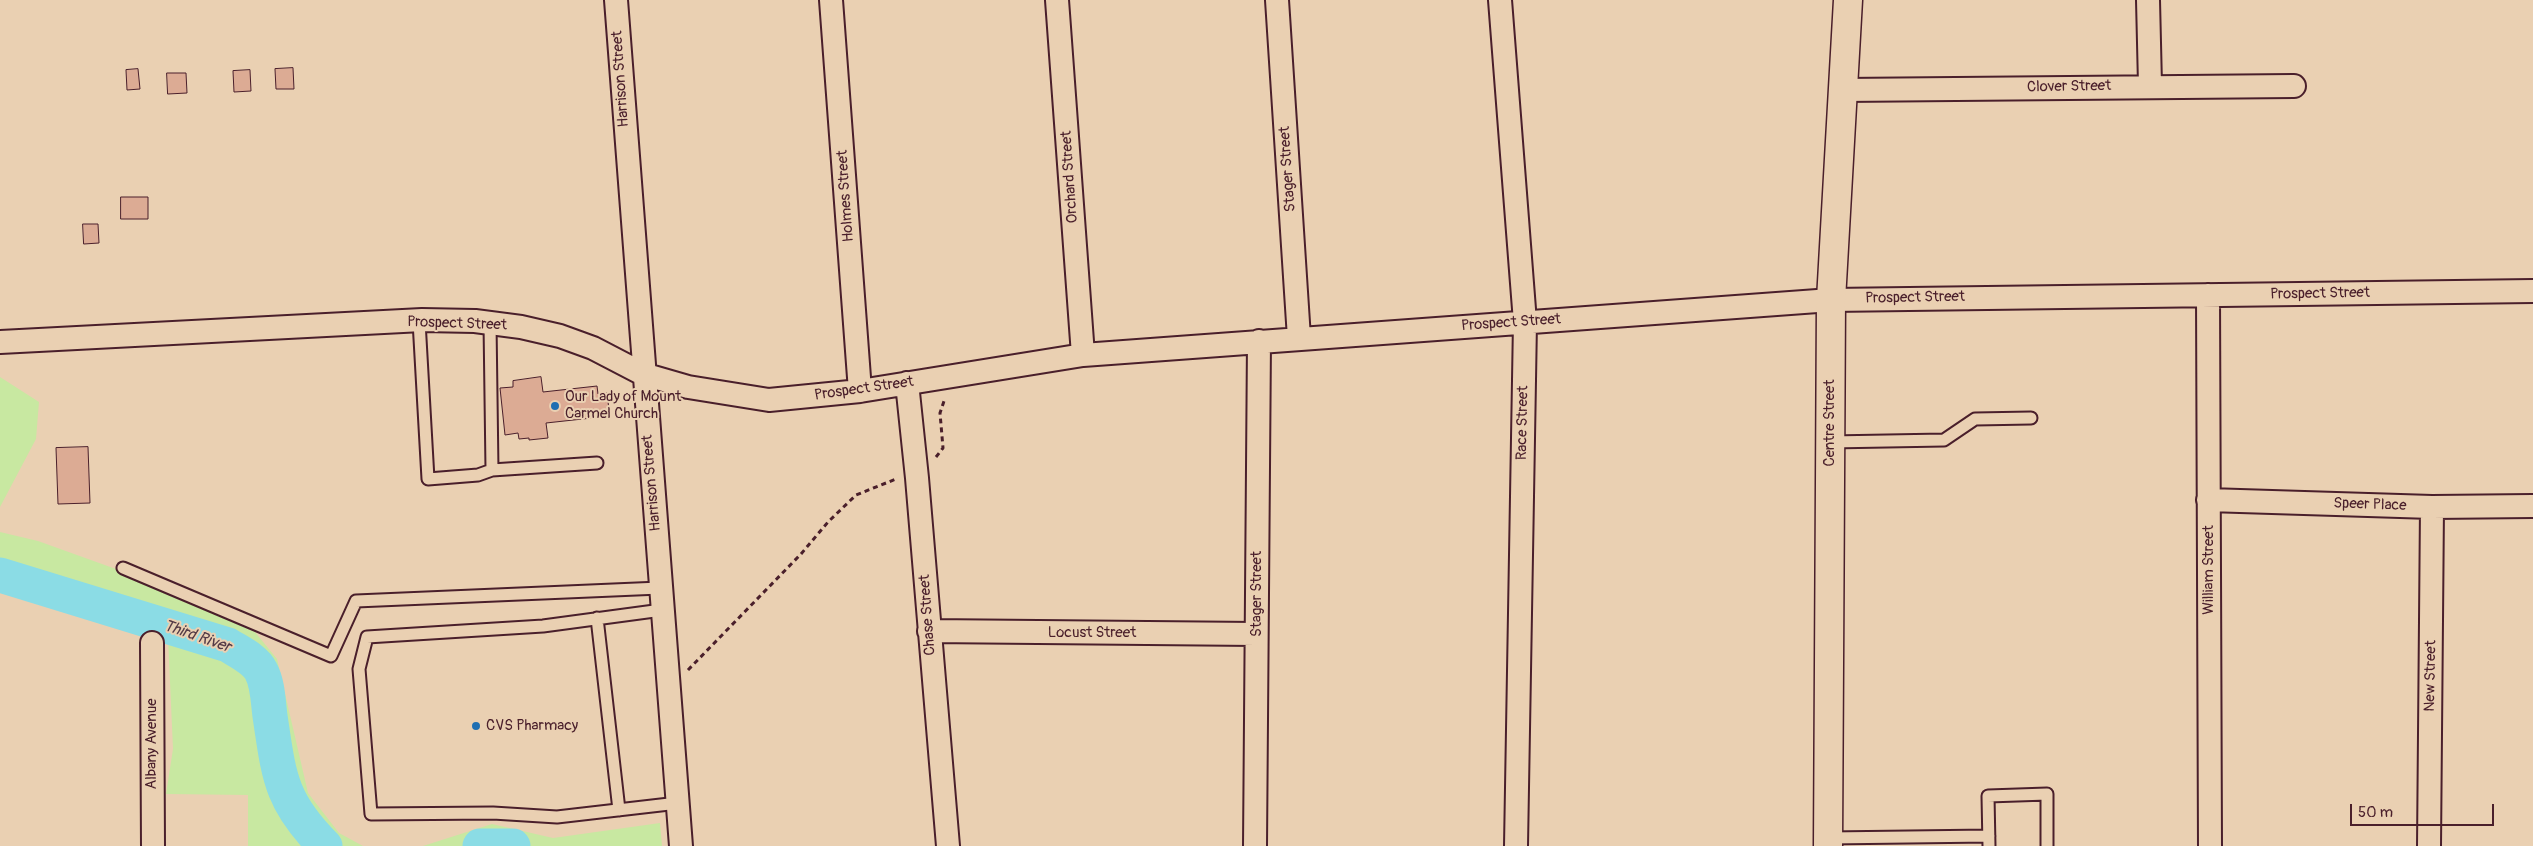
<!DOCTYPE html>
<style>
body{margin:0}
#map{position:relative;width:2533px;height:846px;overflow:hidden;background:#ead0b2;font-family:Pangolin,sans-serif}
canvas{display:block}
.scale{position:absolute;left:2350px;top:804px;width:144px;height:22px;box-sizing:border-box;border:2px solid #4a1f2b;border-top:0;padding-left:6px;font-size:15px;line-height:18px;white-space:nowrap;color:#4a1f2b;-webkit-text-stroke:4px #ead0b2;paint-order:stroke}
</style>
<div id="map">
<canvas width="2533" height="846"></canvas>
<div class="scale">50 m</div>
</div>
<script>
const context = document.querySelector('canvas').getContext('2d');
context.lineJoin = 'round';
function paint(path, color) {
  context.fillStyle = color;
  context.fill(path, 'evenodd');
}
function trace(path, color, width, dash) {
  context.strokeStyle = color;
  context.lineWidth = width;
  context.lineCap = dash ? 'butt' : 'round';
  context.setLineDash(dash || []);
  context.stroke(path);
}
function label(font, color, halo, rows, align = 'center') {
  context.font = font + ' Pangolin,sans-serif';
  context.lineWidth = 4;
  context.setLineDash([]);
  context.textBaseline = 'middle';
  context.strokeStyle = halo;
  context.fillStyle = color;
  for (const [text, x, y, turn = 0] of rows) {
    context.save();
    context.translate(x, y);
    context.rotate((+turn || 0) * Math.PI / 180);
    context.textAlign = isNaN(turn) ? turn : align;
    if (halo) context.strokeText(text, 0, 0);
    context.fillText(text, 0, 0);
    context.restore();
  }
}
const green = new Path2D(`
 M0,377L39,402L36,439L0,507Z
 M0,532L38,541L127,573L255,632L277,659L308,793L339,833L363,846H248V795L166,794L173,749L168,637L163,624L117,609L70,598L0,575Z
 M660,823L662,846H423L492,824L553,838Z`);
const river = new Path2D(`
 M0,575L228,645C239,652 255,659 261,671C268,684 268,701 270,716C279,776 280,801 325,846
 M480,846H513`);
const building = new Path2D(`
 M293,68L294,89H276L275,69Z
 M138,69L140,89L127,90L126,70Z
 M250,70L251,91L234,92L233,71Z
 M167,73H186L187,93L168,94Z
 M121,197H148V219H121Z
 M83,224H98L99,243L84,244Z
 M541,377L543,392L597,386L598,394L607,393L609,410L600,411L601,417L546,423L548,438L529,440V438L519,439L518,433L505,435L500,388L513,387V381Z
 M88,447L90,503L58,504L56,448Z`);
const path = new Path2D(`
 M936,457L943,448L940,413L945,398
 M688,670L801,554L828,522L856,495L896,479`);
const lane = new Path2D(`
 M419,321L428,479L478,475L492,470L597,463
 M490,323L492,470
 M1830,442L1944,440L1975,419L2031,418
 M123,568L331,656L356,601L660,588
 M662,610L543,626L367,637L359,669L371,814L493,813L557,817L678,803
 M597,618L619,810
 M1828,838L1989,836
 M1989,846L1988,796L2047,794V846`);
const street = new Path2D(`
 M616,0L681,846
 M831,0L860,391
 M1057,0L1083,355
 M1277,0L1299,338
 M1500,0L1525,322L1516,846
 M2148,0L2150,85
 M1843,90L2294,86
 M2208,295L2210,846
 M0,342L422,320L475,321L521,327L560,336L593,348L643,374L688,387L769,400L860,391L1083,355L1831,300L2533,291
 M907,383L917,478L948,846
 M2208,500L2432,507L2533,506
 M929,631L1256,634
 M152,643L153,846
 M1255,846L1259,341
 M2429,846L2432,507`);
const secondary = new Path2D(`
 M1828,846L1831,300L1848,0`);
const markers = [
 [555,406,5,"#1f6fb2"],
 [476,726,5,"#1f6fb2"]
];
const streetNames = [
 ["Harrison Street",621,79,-94],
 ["Clover Street",2069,87,-1],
 ["Stager Street",1288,169,-94],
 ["Orchard Street",1070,177,-94],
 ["Holmes Street",846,196,-94],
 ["Prospect Street",2320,294,-1],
 ["Prospect Street",1915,298,-1],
 ["Prospect Street",1511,323,-4],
 ["Prospect Street",457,324,2],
 ["Prospect Street",864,389,-8],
 ["Race Street",1523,423,-89],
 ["Centre Street",1830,423,-90],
 ["Harrison Street",652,483,-95],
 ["Speer Place",2370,505,2],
 ["William Street",2209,570,-90],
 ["Stager Street",1257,594,-90],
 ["Chase Street",928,615,-94],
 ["Locust Street",1092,633],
 ["New Street",2431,676,-89],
 ["Albany Avenue",152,744,-90]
];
const poiNames = [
 ["Our Lady of Mount",565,397],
 ["Carmel Church",565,414],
 ["CVS Pharmacy",486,726]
];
const waterNames = [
 ["Third River",197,637,19]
];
paint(green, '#c8e8a1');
trace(river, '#8bdce5', 35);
paint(building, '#dcab94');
trace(building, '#4a1f2b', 1);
trace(lane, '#4a1f2b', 15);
trace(street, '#4a1f2b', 26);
trace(secondary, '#4a1f2b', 31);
trace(path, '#4a1f2b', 3, [5, 4]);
trace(lane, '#ead0b2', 11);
trace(street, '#ead0b2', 22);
trace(secondary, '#ead0b2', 28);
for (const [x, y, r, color] of markers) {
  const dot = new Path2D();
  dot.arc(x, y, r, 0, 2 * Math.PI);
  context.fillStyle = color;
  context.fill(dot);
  trace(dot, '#ead0b2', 2);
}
label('15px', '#4a1f2b', '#ead0b2', streetNames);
label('15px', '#4a1f2b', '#ead0b2', poiNames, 'left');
label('italic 16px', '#543b47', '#ead0b2', waterNames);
</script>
